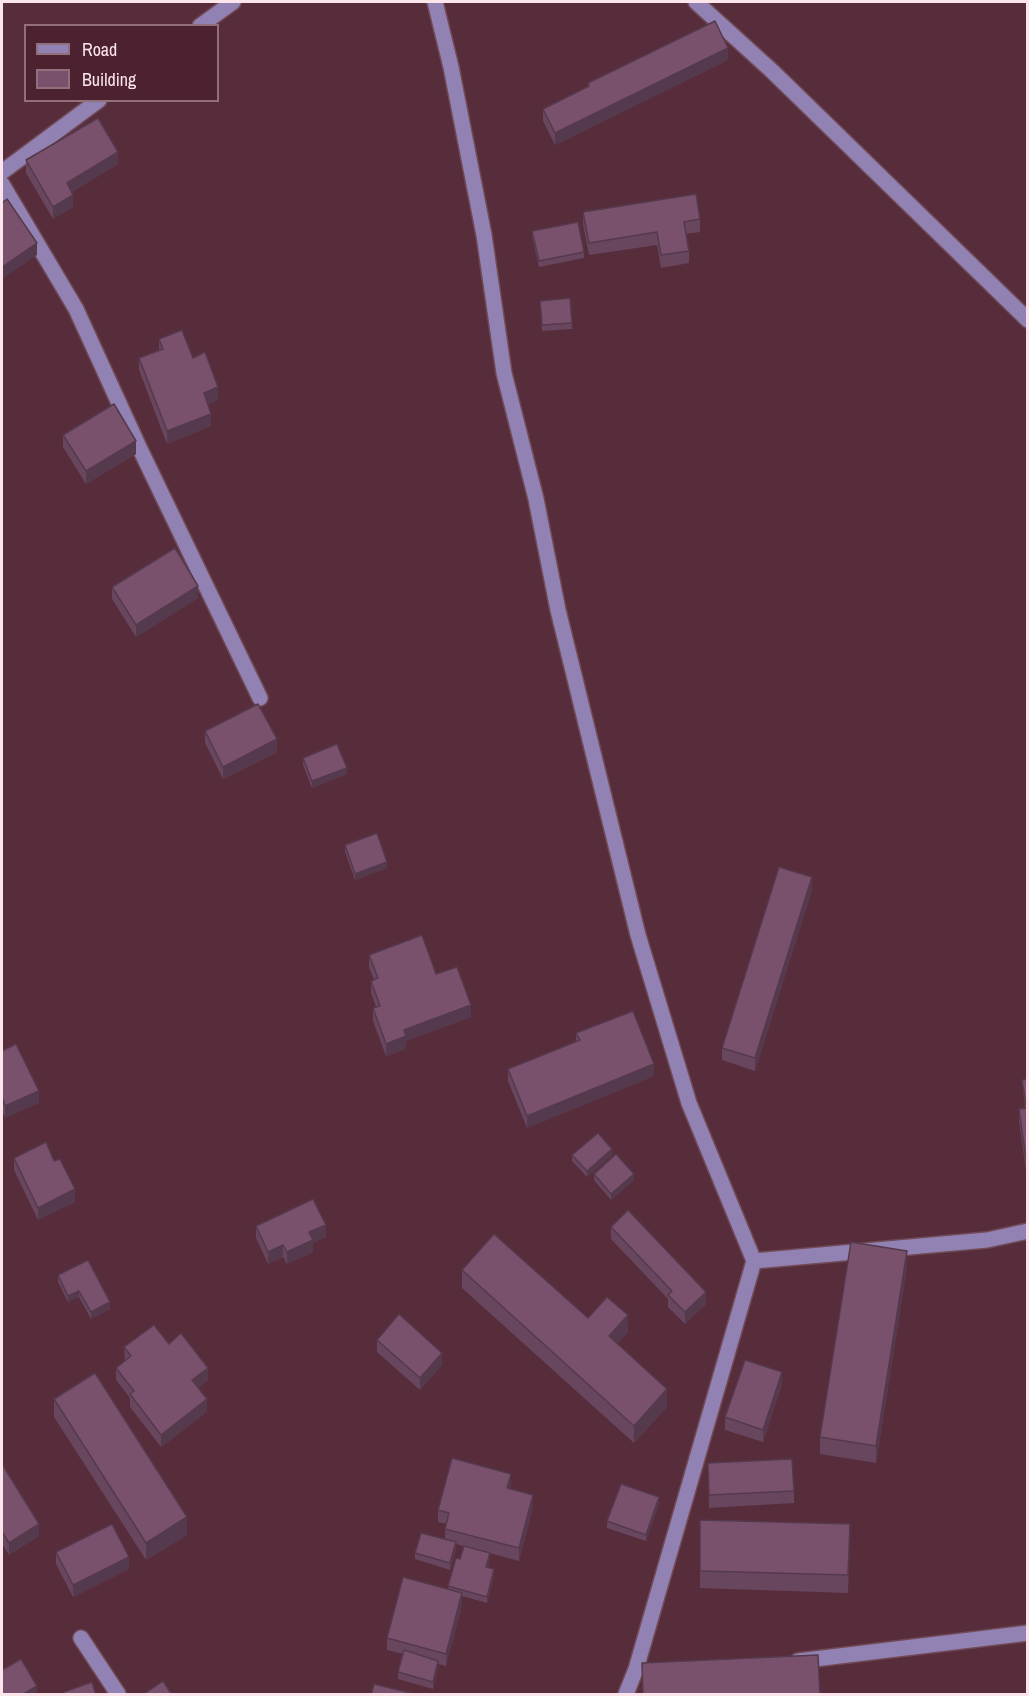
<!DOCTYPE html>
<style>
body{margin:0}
#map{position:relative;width:1029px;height:1696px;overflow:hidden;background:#572d3b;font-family:"Archivo Narrow",sans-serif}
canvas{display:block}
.frame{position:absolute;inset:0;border:3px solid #fce5eb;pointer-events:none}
.legend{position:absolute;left:24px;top:24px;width:195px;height:78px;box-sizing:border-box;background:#4c2231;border:2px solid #92707b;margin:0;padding:8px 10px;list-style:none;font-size:18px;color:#fce5eb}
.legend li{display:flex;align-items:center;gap:12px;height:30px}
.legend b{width:30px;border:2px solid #92707b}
</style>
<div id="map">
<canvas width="1029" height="1696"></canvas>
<div class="frame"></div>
<ul class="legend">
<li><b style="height:8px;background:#9282b3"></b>Road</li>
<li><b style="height:16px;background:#79516c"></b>Building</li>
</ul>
</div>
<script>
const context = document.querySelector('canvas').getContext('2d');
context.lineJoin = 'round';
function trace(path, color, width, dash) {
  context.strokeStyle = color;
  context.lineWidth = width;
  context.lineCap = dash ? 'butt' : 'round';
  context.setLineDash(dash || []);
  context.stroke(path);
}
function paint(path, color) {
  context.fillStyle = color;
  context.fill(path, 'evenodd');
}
const minor = new Path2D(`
 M435,2L451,67L484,235L504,373L536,499L558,610L638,935L689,1103L754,1261L636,1669L626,1694
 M696,2L772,71L1028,320
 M200,26L233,2
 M2,172L99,100
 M2,184L76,309L139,447L260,698
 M754,1261L987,1240L1028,1231
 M81,1638L118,1694
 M798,1661L1028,1633`);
const wall = new Path2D(`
 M728,60L555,145L543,121V109L588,87V83Z
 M26,160L118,164L72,192L73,207L53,219L26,173Z
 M583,212L700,219V232L686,234L689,251V263L661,268L657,245L589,255L583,224Z
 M532,231L584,252V258L539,267L532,237Z
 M540,301L572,323V329L542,331Z
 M159,339L193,358L218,400L208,404L211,426L167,444L139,370V358L159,350Z
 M63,435L136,454L86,484L63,447Z
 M112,587L198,598L136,637L112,599Z
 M205,731L277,752L223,779L205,743Z
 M303,758L347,774L312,788L303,765Z
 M345,845L387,868L355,880L345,852Z
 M812,890L755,1071L722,1060V1048Z
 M369,955L436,974L471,1017L406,1041V1049L386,1056L373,1021V1008L376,1007L371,993V981L374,980L369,967Z
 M576,1033L654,1076L527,1128L508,1081V1069L576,1041Z
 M2,1051L39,1103L5,1118L2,1109Z
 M1028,1079V1178H1027L1019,1121V1109L1025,1108L1022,1080Z
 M572,1155H612L587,1177L572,1161Z
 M14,1158L75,1202L38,1220L14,1170Z
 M594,1174L634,1180L611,1200L594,1180Z
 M256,1226L326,1237L313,1243V1252L287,1264L283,1257L268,1264L256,1238Z
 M611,1227L706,1304L685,1324L668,1307V1299L611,1239Z
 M907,1268L876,1463L820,1454V1437Z
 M462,1270L628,1332L617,1344L667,1407L634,1443L462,1288Z
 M58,1275L110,1309L91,1319L79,1297L68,1302L58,1282Z
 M377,1340L442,1365L420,1390L377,1352Z
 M169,1344L208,1380L198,1388L207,1412L161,1447L130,1407V1398L116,1380V1368L125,1361L124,1347Z
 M782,1384L763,1442L725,1430V1417Z
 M54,1399L187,1535L146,1560L54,1417Z
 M708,1463L794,1491V1503L709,1508Z
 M2,1464L39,1536L9,1555L2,1544Z
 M511,1486L510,1489L533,1507L519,1561L456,1544V1549L450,1570L415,1559V1553L445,1539V1529L447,1524L438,1522V1510Z
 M659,1504L646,1541L607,1528V1521Z
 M700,1520L850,1542L848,1593L700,1588Z
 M56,1552L129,1569L73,1597L56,1564Z
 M460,1559L490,1560L488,1567L494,1575L487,1603L462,1596V1605L446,1666L438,1664L433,1689L398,1679V1672L403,1654L387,1650V1638L448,1589V1586Z`);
const shadedWall = new Path2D(`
 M728,48V60L555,145V133Z
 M118,152V164L67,195V183Z
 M73,195V207L53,219V207Z
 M37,243V255L2,279V267Z
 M218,387V400L204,406V393Z
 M211,414V426L167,444V431Z
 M136,441V454L86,484V471Z
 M198,586V598L136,637V625Z
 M277,739V752L223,779V767Z
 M347,768V774L312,788V781Z
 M387,862V868L355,880V874Z
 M812,877V890L755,1071V1058Z
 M471,1005V1017L406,1041V1049L386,1056V1044L404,1030Z
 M654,1064V1076L527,1128V1116Z
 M39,1091V1103L5,1118V1106Z
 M612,1149V1155L587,1177V1171Z
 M634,1174V1180L611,1200V1194Z
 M75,1189V1202L38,1220V1208Z
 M326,1225V1237L313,1243V1252L287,1264V1252L309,1232Z
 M283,1245V1257L268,1264V1252Z
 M907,1251V1268L876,1463V1446Z
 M79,1291V1297L68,1302V1296Z
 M706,1292V1304L685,1324V1312Z
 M110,1302V1309L91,1319V1312Z
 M628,1315V1332L609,1353V1336Z
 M442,1353V1365L420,1390V1378Z
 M208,1368V1380L192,1393V1380Z
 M782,1372V1384L763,1442V1430Z
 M667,1389V1407L634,1443V1426Z
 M207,1399V1412L161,1447V1435Z
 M511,1474V1486L507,1501V1488Z
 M533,1495V1507L519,1561V1548Z
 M659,1497V1504L646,1541V1535Z
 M187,1517V1535L146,1560V1543Z
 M39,1524V1536L9,1555V1543Z
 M456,1542V1549L450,1570V1563Z
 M490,1553V1560L486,1573V1567Z
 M129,1557V1569L73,1597V1585Z
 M494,1569V1575L487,1603V1597Z
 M462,1593V1605L446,1666V1654Z
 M438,1661V1667L433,1689V1682Z
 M37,1686V1695H22Z`);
const building = new Path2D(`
 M715,21L728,48L555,133L543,109L589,86L588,83Z
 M98,118L118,152L67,183L73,195L53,207L26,160Z
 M696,194L700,219L684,222L689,251L661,255L657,232L589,243L583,212Z
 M7,199L37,243L2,267V203Z
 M578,222L584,252L539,261L532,231Z
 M570,298L572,323L542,325L540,301Z
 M182,330L193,358L205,352L218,387L204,393L211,414L167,431L139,358L163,349L159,339Z
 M114,404L136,441L86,471L63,435Z
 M175,548L198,586L136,625L112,587Z
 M258,704L277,739L223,767L205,731Z
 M337,744L347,768L312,781L303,758Z
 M377,833L387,862L355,874L345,845Z
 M779,867L812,877L755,1058L722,1048Z
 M422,935L436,974L457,967L471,1005L404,1030L406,1036L386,1044L373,1008L380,1006L371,981L378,978L369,955Z
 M633,1011L654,1064L527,1116L508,1069L580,1040L576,1033Z
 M16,1044L39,1091L5,1106L2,1097V1051Z
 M1028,1079V1105H1026L1022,1080Z
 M1028,1108V1166H1027L1019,1109Z
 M598,1133L612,1149L587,1171L572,1155Z
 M46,1142L54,1161L60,1159L75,1189L38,1208L14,1158Z
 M616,1154L634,1174L611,1194L594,1174Z
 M313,1199L326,1225L309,1232L313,1240L287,1252L283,1245L268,1252L256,1226Z
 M628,1210L706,1292L685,1312L668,1295L672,1291L611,1227Z
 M494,1234L588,1318L607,1297L628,1315L609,1336L667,1389L634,1426L462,1270Z
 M851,1242L907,1251L876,1446L820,1437Z
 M88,1260L110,1302L91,1312L79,1291L68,1296L58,1275Z
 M399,1314L442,1353L420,1378L377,1340Z
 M154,1325L169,1344L181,1333L208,1368L192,1380L207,1399L161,1435L130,1394L134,1391L116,1368L131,1356L124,1347Z
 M745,1360L782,1372L763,1430L725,1417Z
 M95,1373L187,1517L146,1543L54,1399Z
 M452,1458L511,1474L507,1488L533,1495L519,1548L445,1529L449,1513L438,1510Z
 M792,1459L794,1491L709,1495L708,1463Z
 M2,1464L39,1524L9,1543L2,1532Z
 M621,1484L659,1497L646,1535L607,1521Z
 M700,1520L850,1524L848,1575L700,1571Z
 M112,1524L129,1557L73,1585L56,1552Z
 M421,1533L456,1542L450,1563L415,1553Z
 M464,1546L490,1553L486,1567L494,1569L487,1597L448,1586L456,1558L460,1559Z
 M403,1577L462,1593L446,1654L387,1638Z
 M404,1650L438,1661L433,1682L398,1672Z
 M818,1655L820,1695H643L642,1663Z
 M21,1659L37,1686L22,1695H2V1670Z
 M163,1681L172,1695H144V1694Z
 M92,1682L96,1695H65L64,1692Z
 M374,1684L419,1695H371Z`);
trace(minor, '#714a57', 18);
trace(minor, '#9282b3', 15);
paint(wall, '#68465d');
paint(shadedWall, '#55394c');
paint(building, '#79516c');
trace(building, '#55394c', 1.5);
</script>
